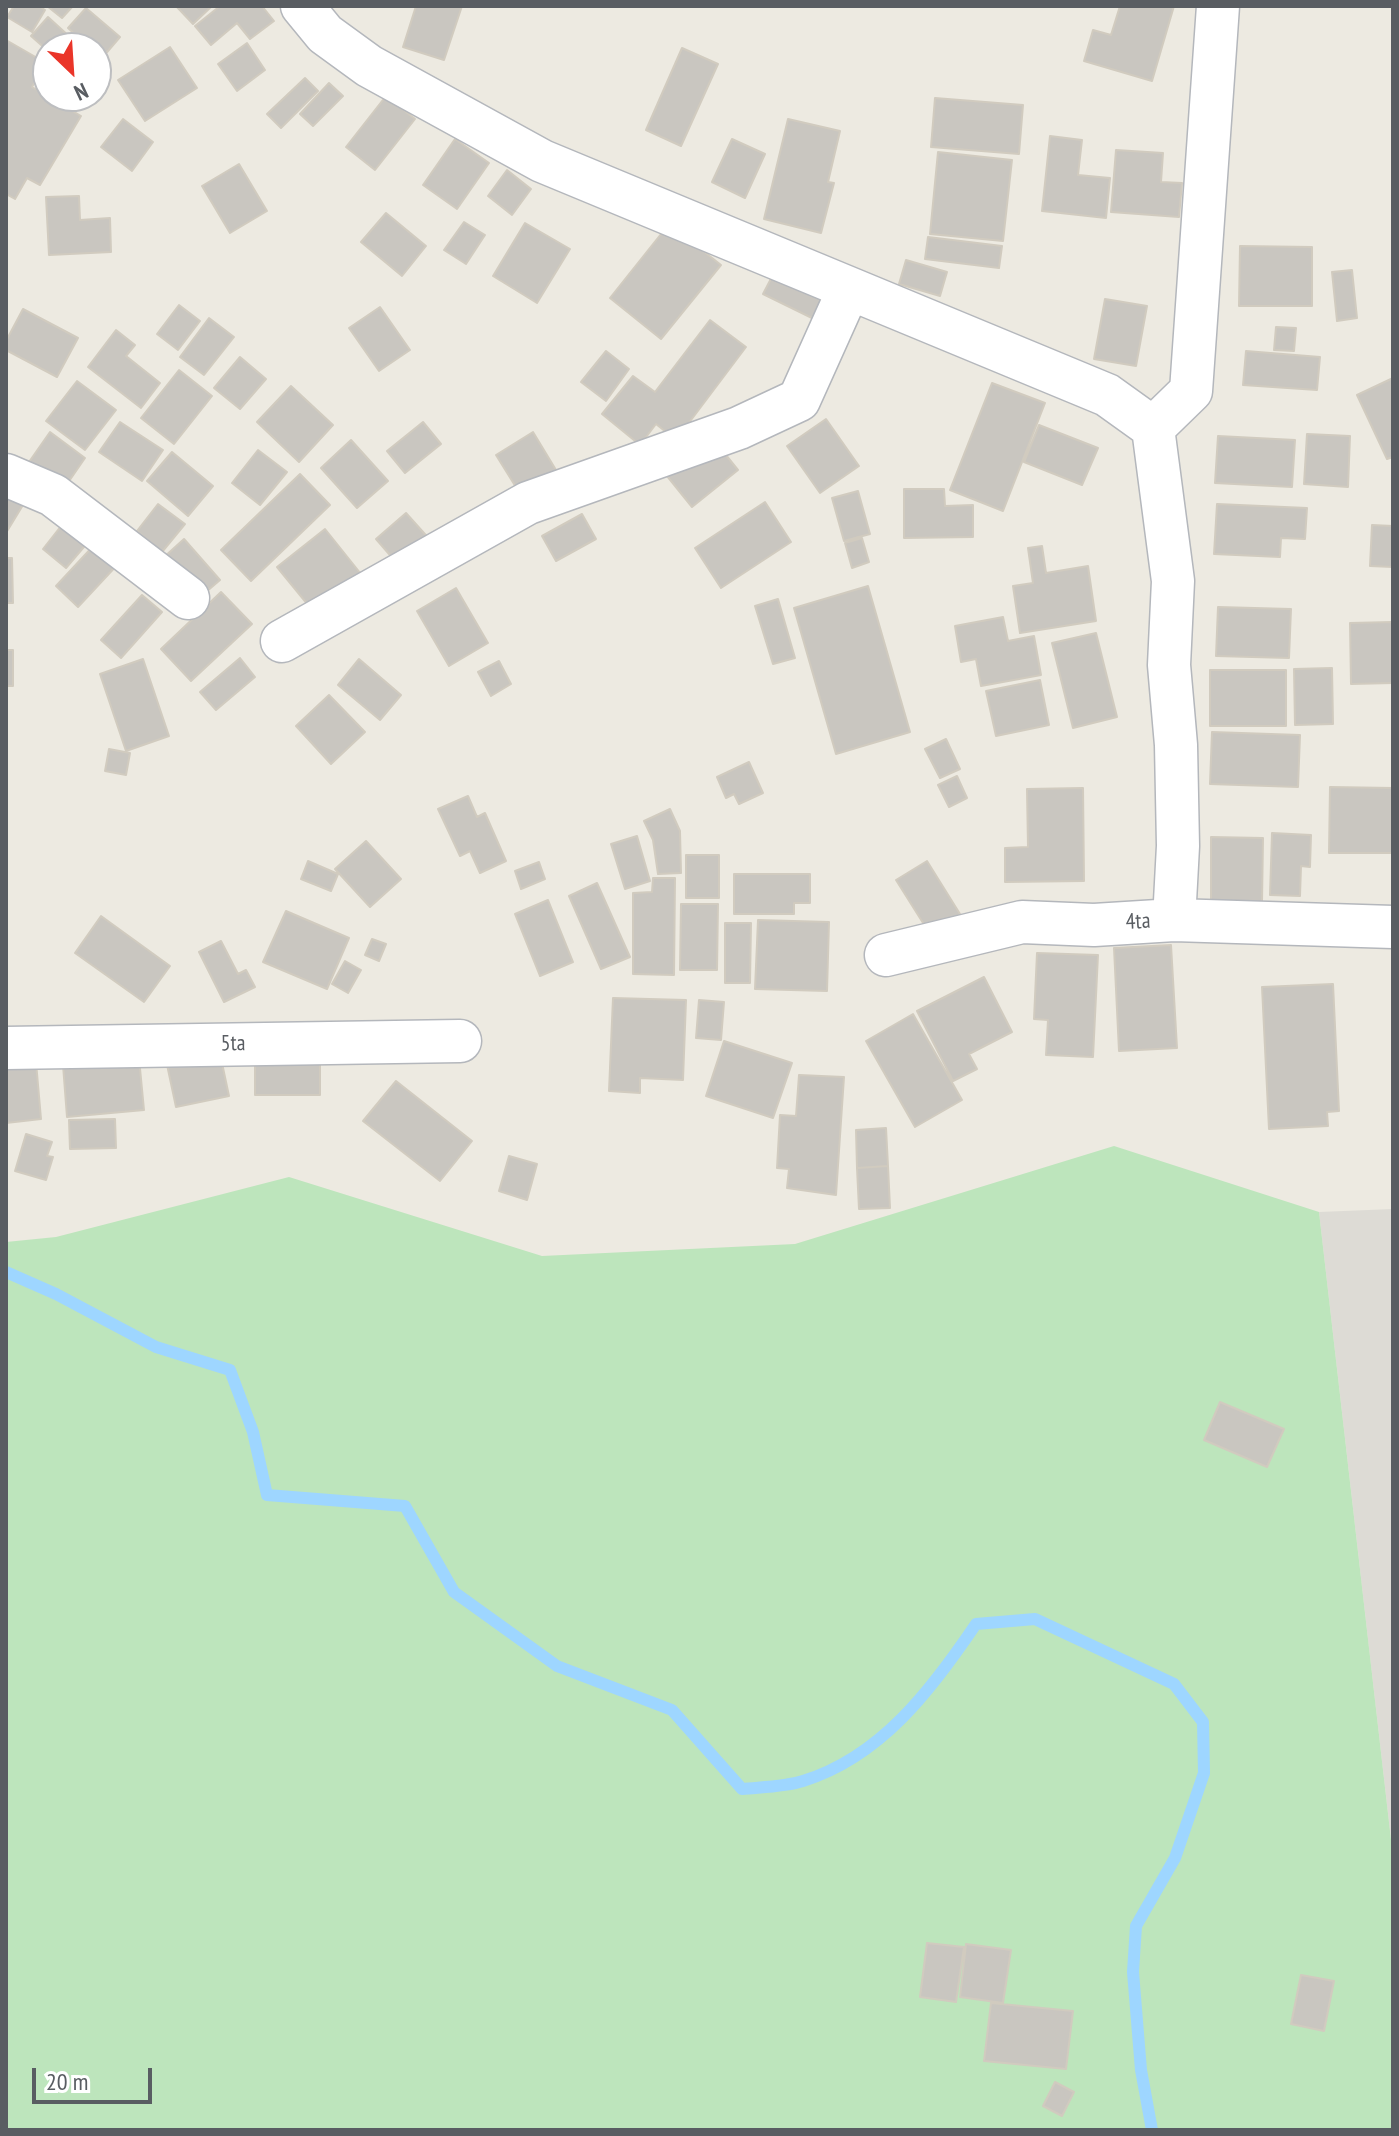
<!DOCTYPE html>
<style>
body{margin:0}
#map{position:relative;width:1399px;height:2136px;overflow:hidden;background:#edeae1;font-family:"PT Sans Narrow",sans-serif}
canvas{display:block}
.frame{position:absolute;inset:0;border:8px solid #595d62;pointer-events:none}
.north{position:absolute;left:32px;top:32px;width:80px;height:80px;box-sizing:border-box;background:#fff;border:2px solid #bdbec0;border-radius:50%;rotate:155deg;font-size:22px;font-weight:700;line-height:32px;text-align:center;color:#595d62}
.north::after{content:'';display:block;margin:auto;width:28px;height:36px;background:#ea3529;clip-path:polygon(50% 0,100% 100%,50% 72%,0 100%)}
.scale{position:absolute;left:32px;top:2068px;width:120px;height:36px;box-sizing:border-box;border:4px solid #595d62;border-top:0;padding-left:10px;font-size:24px;line-height:28px;white-space:nowrap;color:#595d62;-webkit-text-stroke:6px #fff;paint-order:stroke}
</style>
<div id="map">
<canvas width="1399" height="2136"></canvas>
<div class="frame"></div>
<div class="north">N</div>
<div class="scale">20 m</div>
</div>
<script>
const context = document.querySelector('canvas').getContext('2d');
context.lineJoin = 'round';
function paint(path, color) {
  context.fillStyle = color;
  context.fill(path, 'evenodd');
}
function trace(path, color, width, dash) {
  context.strokeStyle = color;
  context.lineWidth = width;
  context.lineCap = dash ? 'butt' : 'round';
  context.setLineDash(dash || []);
  context.stroke(path);
}
function label(font, color, halo, rows, align = 'center') {
  context.font = font + ' "PT Sans Narrow",sans-serif';
  context.lineWidth = 6;
  context.setLineDash([]);
  context.textBaseline = 'middle';
  context.strokeStyle = halo;
  context.fillStyle = color;
  for (const [text, x, y, turn = 0] of rows) {
    context.save();
    context.translate(x, y);
    context.rotate((+turn || 0) * Math.PI / 180);
    context.textAlign = isNaN(turn) ? turn : align;
    if (halo) context.strokeText(text, 0, 0);
    context.fillText(text, 0, 0);
    context.restore();
  }
}
const industrial = new Path2D(`
 M1393,1209V1857L1319,1212Z`);
const green = new Path2D(`
 M1114,1146L1319,1212L1393,1857V2130H6V1242L56,1237L289,1177L542,1256L795,1244Z`);
const stream = new Path2D(`
 M6,1272L56,1294L156,1347L230,1370L253,1432L267,1495L405,1506L454,1592L557,1666L672,1710L742,1789C761,1787 784,1787 803,1781C881,1757 932,1689 976,1624L1035,1619L1174,1684L1203,1722L1204,1773L1175,1858L1136,1926L1133,1972L1141,2070L1152,2130`);
const building = new Path2D(`
 M14,6H39L45,10L32,32L7,17Z
 M47,6H73L62,18Z
 M176,6H212L193,24Z
 M220,6H262L274,21L250,39L237,23L211,45L195,26Z
 M416,6H462L444,60L403,47Z
 M1120,6H1174L1152,81L1084,61L1093,30L1111,35Z
 M86,8L120,37L102,58L96,48H90L68,28Z
 M48,17L82,48H48V51L31,36Z
 M6,40L46,63L32,87L81,116L40,185L27,178L15,199L6,194Z
 M247,43L265,70L237,91L218,64Z
 M170,47L197,88L145,121L118,80Z
 M682,48L718,64L681,146L646,130Z
 M305,78L318,91L281,128L267,114Z
 M329,83L343,96L313,126L300,114Z
 M386,96L415,119L375,170L346,147Z
 M935,98L1023,105L1019,154L931,147Z
 M123,119L153,142L132,171L101,147Z
 M788,119L840,131L828,182L834,183L821,233L764,219Z
 M1050,136L1082,140L1078,175L1110,178L1106,218L1042,211Z
 M455,139L489,163L457,209L423,185Z
 M732,139L765,154L745,198L712,182Z
 M1116,150L1163,153L1161,182L1182,183L1179,217L1111,212Z
 M938,152L1012,160L1003,241L930,234Z
 M239,164L267,211L230,233L202,186Z
 M507,170L531,189L512,215L488,196Z
 M79,196L80,220L110,218L111,252L49,255L46,197Z
 M386,213L426,246L402,276L361,242Z
 M464,222L485,235L466,264L444,250Z
 M525,223L570,249L537,303L493,276Z
 M669,224L721,265L661,339L610,298Z
 M928,237L1002,246L999,268L925,259Z
 M1240,246L1312,247V306H1239Z
 M906,260L947,272L940,296L899,284Z
 M1352,270L1357,318L1337,321L1332,272Z
 M775,271L828,297L816,320L763,294Z
 M1105,299L1147,306L1136,366L1094,359Z
 M179,305L200,321L178,350L157,334Z
 M380,307L410,350L379,371L349,328Z
 M23,309L78,338L57,377L6,350V341Z
 M209,318L234,337L204,375L180,357Z
 M710,320L746,347L676,440L656,424L640,445L602,414L633,376L655,392Z
 M1276,327L1296,328L1294,351L1274,350Z
 M116,330L135,345L126,356L160,383L141,408L88,367Z
 M606,351L629,369L606,401L581,382Z
 M1246,351L1320,357L1317,390L1243,385Z
 M240,357L266,379L240,409L214,388Z
 M179,370L212,396L174,444L141,418Z
 M1393,378V457L1387,459L1357,395Z
 M77,381L116,410L85,450L46,421Z
 M992,383L1045,403L1003,511L950,490Z
 M291,386L333,425L299,462L257,422Z
 M826,419L859,466L820,493L787,446Z
 M120,422L163,450L142,481L99,452Z
 M423,422L441,444L405,473L387,451Z
 M1039,425L1098,448L1082,485L1024,462Z
 M50,432L85,458L65,487L29,462Z
 M533,432L556,470L519,492L496,455Z
 M1307,434L1350,436L1348,487L1304,484Z
 M1218,436L1295,440L1292,487L1215,483Z
 M713,439L738,470L692,507L667,476Z
 M351,440L388,481L357,508L321,468Z
 M258,450L287,472L260,505L232,483Z
 M172,452L213,486L188,516L147,481Z
 M300,474L330,505L251,581L221,550Z
 M6,487L26,500L6,533Z
 M904,489H944L945,506L973,505V537L904,538Z
 M858,491L870,534L844,541L832,498Z
 M765,502L791,542L721,588L695,548Z
 M158,504L185,524L162,552L137,531Z
 M1217,504L1307,508L1305,539L1281,538L1280,557L1214,554Z
 M406,513L432,542L402,569L376,539Z
 M582,514L596,539L556,561L542,536Z
 M65,521L89,541L66,568L43,549Z
 M1372,525L1393,526V567L1370,566Z
 M325,529L361,574L313,611L277,567Z
 M862,538L869,562L852,568L845,543Z
 M184,539L220,580L199,598L163,558Z
 M97,542L119,563L78,607L56,586Z
 M1042,546L1046,573L1088,566L1096,621L1020,633L1013,586L1033,583L1028,548Z
 M6,558H12L13,603H6Z
 M868,586L910,732L836,754L794,608Z
 M456,588L488,643L449,666L417,611Z
 M221,592L252,624L191,681L161,649Z
 M142,595L162,612L121,658L101,640Z
 M778,599L795,658L773,664L755,606Z
 M1218,607L1291,609L1289,658L1216,656Z
 M1003,617L1008,641L1034,636L1041,675L981,686L976,659L961,662L955,626Z
 M1393,622V683L1351,684L1350,623Z
 M1096,633L1117,717L1073,728L1052,643Z
 M6,650H13V686H6Z
 M240,658L255,677L216,710L200,692Z
 M143,659L169,736L126,751L100,674Z
 M359,659L401,695L380,720L338,685Z
 M499,661L511,684L491,696L478,672Z
 M1332,668L1333,724L1295,725L1294,669Z
 M1210,670H1286V726H1210Z
 M1040,680L1049,725L996,736L986,691Z
 M329,695L365,732L331,764L296,726Z
 M1212,732L1300,735L1298,787L1210,784Z
 M946,739L960,769L940,778L925,749Z
 M109,749L130,753L126,775L105,771Z
 M749,762L763,793L739,804L734,794L726,798L717,777Z
 M957,776L967,798L949,807L938,785Z
 M1330,787L1393,788V853H1329Z
 M1083,788L1084,881L1005,882V848L1028,847L1027,789Z
 M468,796L477,817L485,813L506,861L480,873L470,851L460,856L438,809Z
 M670,809L680,831L681,873L658,874L653,840L644,821Z
 M1272,833L1311,835L1310,867L1301,866L1300,896L1270,895Z
 M637,836L650,881L625,889L611,844Z
 M1211,837L1263,838L1262,902H1211Z
 M366,841L401,879L370,907L335,869Z
 M686,855H719V898H686Z
 M308,861L338,874L331,891L301,879Z
 M927,861L960,914L930,934L896,880Z
 M539,862L545,879L521,889L515,871Z
 M734,874H810V903H794V914H734Z
 M653,878H675L674,975L633,974V893L652,892Z
 M597,883L630,957L601,969L569,896Z
 M548,900L573,962L540,976L515,914Z
 M681,904H718L717,970H680Z
 M286,911L349,938L327,989L263,962Z
 M101,916L170,966L144,1002L75,953Z
 M758,920L829,922L827,991L755,989Z
 M725,923H751L750,983H725Z
 M372,939L386,944L379,961L365,955Z
 M221,941L238,974L246,970L255,987L224,1002L199,952Z
 M1171,945L1177,1048L1119,1051L1114,948Z
 M1037,953L1098,955L1093,1057L1046,1055L1048,1020L1034,1019Z
 M345,961L361,970L348,993L332,984Z
 M984,977L1012,1032L969,1054L977,1069L953,1081L917,1011Z
 M1333,984L1339,1111L1327,1112L1328,1126L1269,1129L1262,987Z
 M613,998L686,1000L683,1080L640,1078V1093L609,1091Z
 M699,1000L724,1002L721,1040L696,1038Z
 M913,1014L962,1100L915,1127L866,1041Z
 M724,1041L792,1063L773,1118L706,1096Z
 M219,1049L229,1096L176,1107L166,1060Z
 M255,1051H320V1095H255Z
 M139,1058L144,1110L67,1117L63,1065Z
 M36,1062L41,1119L6,1123V1066Z
 M799,1075L844,1077L836,1195L787,1188L789,1169L777,1168L780,1115L796,1116Z
 M396,1081L472,1141L440,1181L363,1121Z
 M115,1119L116,1148L70,1149L69,1120Z
 M886,1128L888,1166L857,1168L856,1130Z
 M26,1134L52,1142L47,1156L53,1157L46,1180L15,1171Z
 M509,1156L537,1164L527,1200L499,1191Z
 M888,1166L890,1208L859,1209L857,1168Z
 M1220,1402L1284,1429L1267,1467L1204,1440Z
 M927,1943L964,1947L956,2002L920,1997Z
 M966,1944L1011,1950L1003,2003L960,1997Z
 M1301,1975L1334,1981L1324,2031L1291,2024Z
 M991,2003L1073,2011L1066,2069L984,2061Z
 M1055,2082L1074,2092L1062,2116L1043,2106Z`);
const street = new Path2D(`
 M302,6L325,34L369,66L542,161L1107,395L1153,428L1173,581L1169,665L1176,745L1178,846L1174,920
 M1153,428L1191,391L1218,6
 M6,475L53,495L188,598
 M282,641L528,503L739,428L799,400L848,291
 M886,955L1022,922L1094,925L1174,920L1393,927
 M6,1048L460,1041`);
const streetNames = [
 ["4ta",1138,922,-3],
 ["5ta",233,1044,-1]
];
paint(industrial, '#dddbd5');
paint(green, '#bde5bc');
trace(stream, '#9ed6ff', 12);
paint(building, '#c9c6c0');
trace(building, '#d1cbbf', 2);
trace(street, '#b4b7bc', 45);
trace(street, '#fff', 42);
label('22px', '#595d62', '#fff', streetNames);
</script>
